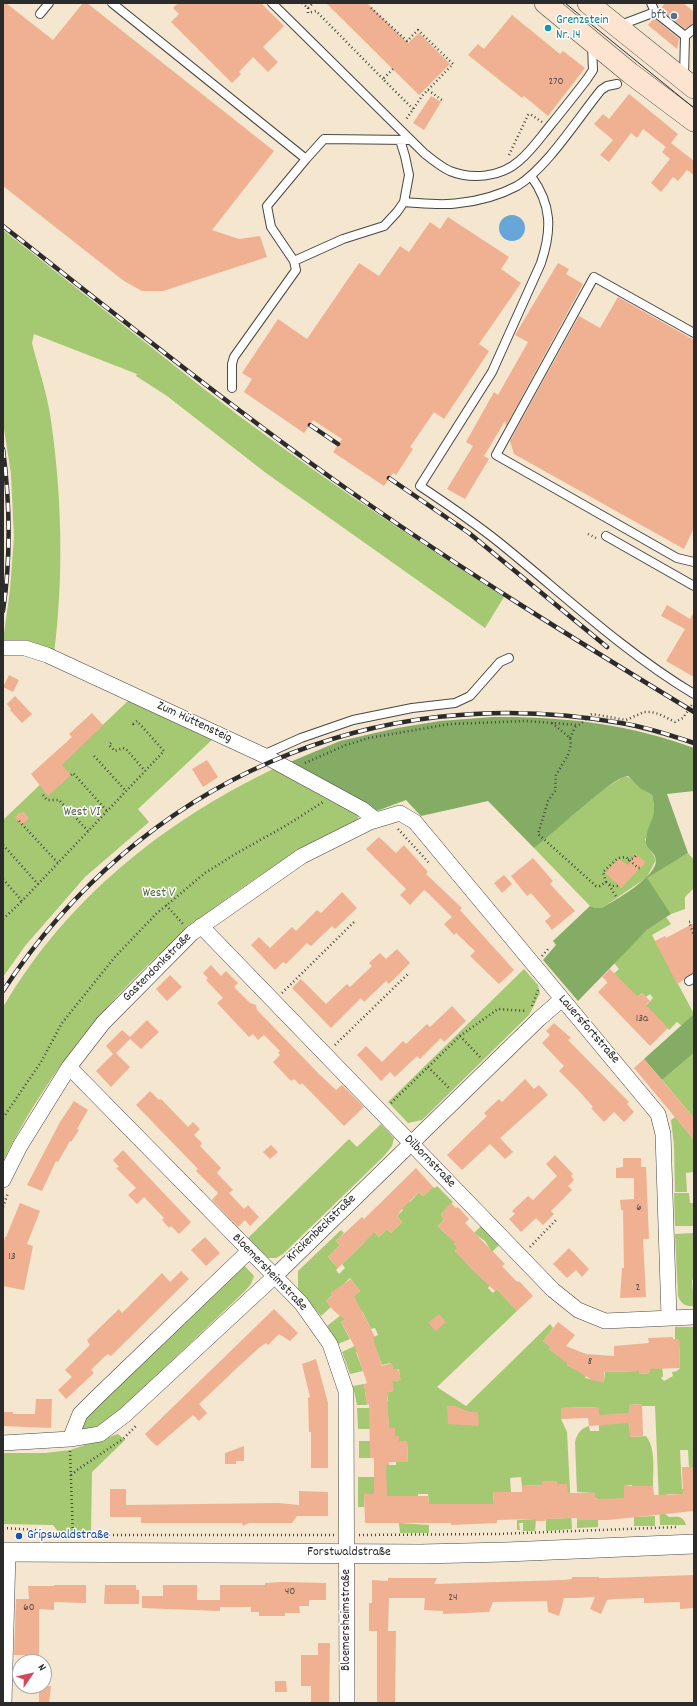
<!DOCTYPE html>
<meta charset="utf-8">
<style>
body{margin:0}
#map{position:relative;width:697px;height:1706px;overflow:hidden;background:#f4e6cf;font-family:Dekko,sans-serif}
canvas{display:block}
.frame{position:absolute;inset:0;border:4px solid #2b2b2b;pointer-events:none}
.north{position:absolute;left:12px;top:1654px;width:40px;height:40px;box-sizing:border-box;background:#fff;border:1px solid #aaa;border-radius:50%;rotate:56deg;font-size:11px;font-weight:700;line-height:16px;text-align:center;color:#2b2b2b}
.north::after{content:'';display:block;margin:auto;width:14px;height:18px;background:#d1495b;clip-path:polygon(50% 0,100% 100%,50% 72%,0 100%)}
</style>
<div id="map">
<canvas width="697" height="1706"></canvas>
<div class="frame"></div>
<div class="north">N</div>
</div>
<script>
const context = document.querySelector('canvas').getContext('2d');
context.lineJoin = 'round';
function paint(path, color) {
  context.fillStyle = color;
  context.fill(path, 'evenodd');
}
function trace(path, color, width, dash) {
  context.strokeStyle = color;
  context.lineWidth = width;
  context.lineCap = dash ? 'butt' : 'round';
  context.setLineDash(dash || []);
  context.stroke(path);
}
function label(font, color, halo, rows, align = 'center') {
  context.font = font + ' Dekko,sans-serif';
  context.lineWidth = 3;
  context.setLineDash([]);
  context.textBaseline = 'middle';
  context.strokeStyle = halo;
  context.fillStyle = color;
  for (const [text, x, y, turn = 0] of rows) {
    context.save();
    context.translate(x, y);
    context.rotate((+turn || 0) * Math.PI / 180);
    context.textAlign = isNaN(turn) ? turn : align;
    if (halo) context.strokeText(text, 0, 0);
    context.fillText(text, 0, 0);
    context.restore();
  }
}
const green = new Path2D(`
 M3,230C70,283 137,336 204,389C300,464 402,531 504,597L485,628L266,473L167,396L136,376L137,374L34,334L32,343C38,367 46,390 50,414C62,493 64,575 54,654L3,641L10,590L14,537L11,474L3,422Z
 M131,698L214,738L138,809L149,822L85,877L25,946L3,977V820Z
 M275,768L360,814L357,820C204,896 81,1007 3,1161V1007C67,898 163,822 275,768Z
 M625,776C632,777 641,790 652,795C657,813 652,822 645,840L656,860L647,877L688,853L694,860V888L685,897V909L671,914L646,878L602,908H595L590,906L534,848L596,794Z
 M666,917L671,924L652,935L694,1014L682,1026L677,1022L669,1030L647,1008L641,1011L653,998L650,994L646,997L642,993L632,1002L606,981L619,969L614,963L647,930Z
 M524,969L538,985L540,993L529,1015L422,1120L408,1123L388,1102Z
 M694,1053V1118L662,1080Z
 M675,1117L694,1140V1172L686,1173L687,1192H675L674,1145L671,1120Z
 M381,1124L394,1138L392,1146L384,1156L283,1254L276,1258H268L248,1238L349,1139L357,1147Z
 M437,1186L453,1202L441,1214L444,1220L438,1226L446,1234L463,1236L454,1244L458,1248L455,1251L491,1284L488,1288L493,1293L497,1289L517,1311L437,1387L466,1406L550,1324L553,1328L543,1341L551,1347L549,1349L557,1355L569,1360L567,1365L574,1369L575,1366L587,1372L585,1378L604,1382L605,1372L639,1371V1374L650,1373L649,1349L661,1351L663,1376L661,1378L664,1381L673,1376L672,1372L677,1371L680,1368L679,1340L675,1339V1327H694V1467H689L688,1450H680L682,1489L686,1490V1494H667L668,1513H664L669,1517C677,1517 683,1515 686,1525H660L655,1406H642L641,1404L629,1405L630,1437L646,1436C656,1449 653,1470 653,1486H639L640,1498H633L632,1485L624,1486V1498L599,1519L597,1498H595V1493L577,1492L575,1442C577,1434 581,1428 589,1426L590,1431H599V1407L561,1408V1419L567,1432L572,1529L546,1531V1519L568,1518L567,1484H557L556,1481H542V1485L522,1486L521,1477L510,1478L511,1492L493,1493L494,1504H429L428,1494H418V1500H400L364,1494V1507H358V1477H386V1465H396V1462H408L407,1441H399V1436H395V1428H389L388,1415H370V1429H358L357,1408H382V1403L388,1401L387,1392L393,1391L392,1381L400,1380L399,1369L393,1370L391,1363L382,1365L375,1346L356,1352L363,1371L350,1374L342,1352L378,1335L375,1328L371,1329L362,1311L341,1322L350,1339L338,1344L327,1326L350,1308L346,1302L360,1291L350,1278L326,1301L331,1307L321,1316L298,1289V1271L341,1230L344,1233L336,1241L340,1245L328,1257L338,1268L336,1270L339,1274L345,1268L342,1264L364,1243L371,1228L379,1237L387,1229L391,1233L402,1222L397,1216L403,1210L400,1207L408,1200L410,1202L419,1192L423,1196L433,1187L435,1188Z
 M674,1193H689L690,1203H694V1226H675Z
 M481,1226L499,1245L492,1252L485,1241L474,1233Z
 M694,1233V1279L692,1280L694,1306C686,1307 681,1304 678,1296L675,1234Z
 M243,1264L254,1276L251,1284L244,1292L118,1412C108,1420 94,1431 81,1429L82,1421Z
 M364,1384L367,1405H357L353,1386Z
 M118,1434L125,1440L92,1472L91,1533H59L53,1525L3,1524V1453H45L70,1450Z
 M359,1441H370V1458H359Z
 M655,1516V1526H634V1517Z
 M536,1519L535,1531H523V1523H519L520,1530H517V1520Z
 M598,1519V1527L577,1528V1520Z
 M399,1523L429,1525V1533H400Z`);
const forest = new Path2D(`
 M493,717C561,716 630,724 694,748V791L667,794L688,853L647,878L671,914L647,930L578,1001L543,960L556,945L553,941L590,906L595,908H602C615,900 657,877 656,860C655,851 644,848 646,839C649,819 658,818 652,795L640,788L628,776C613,776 551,836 534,848L488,801L421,816L406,800L374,812L283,765L340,741L397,728L440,721Z
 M694,1014V1053L662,1080L644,1059Z`);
const water = new Path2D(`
 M499 228a13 13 0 1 1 26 0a13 13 0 1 1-26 0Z`);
const building = new Path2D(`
 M3,3H6L53,40L83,3H87L274,151L212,230L239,239L260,236L267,257L163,291H142L124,281L3,186Z
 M178,3H261L284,26L263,47L278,62L268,72L253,57L239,72L241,74L232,83L171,22L179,14L173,8Z
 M326,3H367L408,43L419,33L450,64L419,95Z
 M665,3H683L694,12V24L685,29L660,9Z
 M512,15L560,54L563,51L585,68L548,116L524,96L522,98L468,55L478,44L484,49Z
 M654,18L679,39L677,49L648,25Z
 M629,94L678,134L671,143L694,161V175L687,170L678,181L673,177L661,192L651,183L670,159L662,152L666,147L643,129L637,138L631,133L609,162L600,155L613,140L594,124L603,114L609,119Z
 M431,96L441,102L424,130L413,123Z
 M448,217L509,257L501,269L521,283L479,344L489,351L472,377L444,419L434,412L410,447L413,449L396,475L393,473L384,486L333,452L342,439L313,420L304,433L244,392L252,379L242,373L278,319L307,339L359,263L379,276L400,246L409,252L430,222L440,229Z
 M558,263L569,269L566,274L583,284L506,426L505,421L484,456L489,459L465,499L447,489L473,446L466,442L494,392L498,395L528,342L515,335Z
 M618,297L694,340V528L684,549L514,454L510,441L579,316L600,328Z
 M667,605L690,619L694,612V677L666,661L685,629L661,616Z
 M9,675L19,680L13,692L3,687Z
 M15,696L32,714L22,723L10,710L11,709L7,704Z
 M92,713L103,725L62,765L71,775L48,796L31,774L72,737L69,734Z
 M207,760L218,777L203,787L192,769Z
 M24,812L29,818L22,825L15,817L19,813Z
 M379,837L396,853L404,845L428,872L426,874L462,908L460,910L514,970L499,984L470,956L475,951L456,933L454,935L444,924L452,917L429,894L424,890L410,905L400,895L406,889L366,849Z
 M636,854L646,862L621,888L605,873L618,859L628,865Z
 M533,858L553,881L550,884L575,911L552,930L545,921L551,916L531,893L527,896L511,876Z
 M504,875L512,884L502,893L494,883Z
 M342,892L357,908L335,929L332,926L311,946L307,943L286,964L283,962L275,970L251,945L259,937L270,948L292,927L296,931L317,910L321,913Z
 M694,923V973L677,984L655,941L665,936L666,938Z
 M397,949L410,963L389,984L386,981L364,1002L361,998L331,1028L292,988L301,979L326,1004L347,984L350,987L372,966L369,963L380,953L386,959Z
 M211,965L221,976L226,971L238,983L234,987L250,1003L256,1005L257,1010L319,1074L336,1090L342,1085L364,1107L344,1126L302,1083L300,1085L294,1079L291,1081L273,1062L280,1055L278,1053L280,1051L264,1035L258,1040L253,1034L249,1037L217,1003L223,998L206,980L208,978L203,973Z
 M610,969L638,997L642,993L650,1001L646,1005L668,1028L650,1046L598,992L608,982L602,977Z
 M170,975L182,987L167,1001L156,989Z
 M452,1006L466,1021L444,1042L441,1038L420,1059L417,1056L395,1077L390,1072L381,1081L357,1055L366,1046L382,1062L403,1041L406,1044L427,1024L430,1027Z
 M147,1020L159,1032L141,1049L130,1039L116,1053L130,1067L111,1087L96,1071L113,1054L106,1046L122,1030L130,1037Z
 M554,1023L571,1038L568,1040L629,1102L627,1104L634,1112L624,1122L614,1112L604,1122L591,1108L593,1107L579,1091L559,1071L564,1066L542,1043L550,1035L546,1031Z
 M644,1059L694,1118V1140L634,1068Z
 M525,1079L534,1089L539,1085L548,1095L500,1138L513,1152L505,1159L490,1144L462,1170L447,1155L487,1116L484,1113L499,1099L502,1102Z
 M150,1091L159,1100L161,1099L188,1127L193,1122L200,1129L194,1135L202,1143L200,1146L221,1168L217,1173L233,1190L229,1193L244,1209L248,1205L259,1217L250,1226L245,1220L238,1227L212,1200L218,1193L196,1171L198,1169L136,1105Z
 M74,1101L88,1110L77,1129L79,1130L71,1142L70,1141L58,1162L56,1161L42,1191L27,1185L60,1122Z
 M271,1145L278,1152L270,1159L263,1152Z
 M123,1150L191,1222L179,1234L171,1226L169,1228L162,1220L164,1218L144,1197L137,1204L128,1195L136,1188L116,1168L119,1167L113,1160Z
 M555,1155L573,1174L571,1176L574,1180L568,1186L572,1190L551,1211L554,1214L543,1225L536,1218L521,1232L509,1219L515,1214L512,1211L528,1196L533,1200L557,1176L546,1164Z
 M623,1158H641V1167H646L649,1239H643L646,1297L620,1298L622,1268H624L623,1210H621L620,1200L634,1199V1178H616V1168L623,1167Z
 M416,1168L433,1187L423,1196L419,1192L402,1209L397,1216L402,1222L391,1233L387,1229L379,1237L375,1232L338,1268L328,1257L340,1245L336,1241L362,1217L364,1219Z
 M20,1203L40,1211L27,1244L33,1246L24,1290L3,1286V1246L5,1237H6Z
 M451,1203L456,1208L458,1207L469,1219L465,1223L505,1264L502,1266L516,1281L520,1282L533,1296L517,1311L497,1289L495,1291L472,1270L455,1251L458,1248L454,1244L455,1243L438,1226L444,1220L441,1214Z
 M205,1237L220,1253L206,1266L191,1250Z
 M569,1248L589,1269L582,1277L576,1270L567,1278L553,1264Z
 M181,1271L189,1279L111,1356L108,1354L103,1358L91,1370L94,1373L66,1399L58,1390L72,1377L65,1370L90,1345L87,1340L119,1309L122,1313L162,1273L170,1282Z
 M351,1279L360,1291L354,1296L375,1337L373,1338L382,1366L392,1363L393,1370L398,1369L401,1380L392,1381L394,1391L387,1392L389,1428H395V1436H399V1441H407L408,1462H389V1465H386L387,1496H428L429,1504H494L493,1492H522V1486L542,1485V1481H557V1484H567V1493H595V1498L598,1499L624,1498V1486H653L654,1495L683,1494L682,1467H694V1511L608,1520H577V1518L546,1519L545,1521H536V1519L497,1520V1523L451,1525V1523H365L364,1494H374V1458H370L369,1404L367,1405L364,1384L367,1383L355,1347L341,1322L345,1320L333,1310L326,1301L332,1296L330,1293Z
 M274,1309L298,1333L290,1341L279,1334L268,1345L266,1343L260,1347L238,1367L199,1404L207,1413L199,1421L193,1415L157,1446L152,1442L145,1434Z
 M439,1314L446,1322L436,1331L428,1323Z
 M558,1322L575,1335L566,1346L586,1354L614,1356V1346L649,1343L648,1338L673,1337V1339H679L680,1368L650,1369V1373L639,1374V1371L604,1372V1382L594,1381L567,1365V1363L549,1349L551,1347L543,1341Z
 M316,1359L328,1403V1468H311V1432H309L308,1398L310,1397L302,1364Z
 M36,1399H52L51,1428L3,1426V1412H13V1414H35Z
 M642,1404L643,1436L630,1437V1423L589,1426L588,1418L561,1419V1408L599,1407V1415L629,1413V1405Z
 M447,1406H455L470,1412H478L479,1426L448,1424Z
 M244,1446V1461H236V1464H225V1453Z
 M110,1489H126V1505L278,1503L299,1505V1491L328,1492V1516H297L292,1523H249L243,1526L242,1523H141V1517H110Z
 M694,1575V1608L680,1609V1602L644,1603V1598L614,1599L607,1600L601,1614L590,1609L595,1597L576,1598H564L559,1616L548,1612L547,1601L493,1602L489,1612L443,1614V1611L424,1610L425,1598H389L388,1631H396L395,1703H377V1631H369V1603H372V1580L388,1581V1578H437L434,1584L564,1580L572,1579V1577H599V1578H607Z
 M282,1582L326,1583V1600H309V1606H299L300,1613H285V1616H259V1612H251V1607H220V1611L142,1608V1596H163V1585H197V1600H220V1585H265V1583Z
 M54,1585H86V1603L54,1602V1610L39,1609V1655H14L16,1599H29L28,1586H54Z
 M105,1585H136V1590H139V1604H104Z
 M318,1643H330L329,1703H311V1686H301V1655H318Z
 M275,1681H286L287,1692H275Z
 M39,1686H51L49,1703H39Z`);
const path = new Path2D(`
 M302,3L308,8L313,3
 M308,8V13L316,11L383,79
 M371,8L407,41L418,30L453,64L422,96L405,121
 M393,69L383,79L413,109
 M428,90L442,100
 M509,155L528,115L530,114L542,122
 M588,534L596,538
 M552,723L570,738L571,745L568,755L556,775L555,791L548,801L538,834L596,886H600L606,882L603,872L618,858L626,857L638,868H642
 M570,738L576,725
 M111,743L109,745L115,751L123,748L126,749L145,771
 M94,756L126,791
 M305,763L346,745L369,738L450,724L526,721L578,725C584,723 586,717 592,714L626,720L644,712H651L659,714L675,722L683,718L693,703
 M71,775L73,773L107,811
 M43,795L47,800H59L88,831
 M19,821L58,863
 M398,829L430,864
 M3,845L38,884
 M628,860L634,858L637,854
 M3,879L22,901L164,751L137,721L133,724L131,722
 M606,882L612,886H619
 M609,885L617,898
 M166,905L183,924
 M3,919L22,901
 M694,921L689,922L694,936
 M542,956L549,948
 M282,993L356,920
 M532,1006L538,990
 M460,1036L480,1057
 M335,1045L409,973
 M428,1067L449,1088
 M391,1103L460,1036L498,1009L527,1011
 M3,1118L41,1062L62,1023L114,958L156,914L205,873L237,853L287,825L323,802
 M3,1207L8,1193
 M530,1247L557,1219
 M70,1451L73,1538
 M71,1475L77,1470L123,1439L136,1426
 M3,1528L35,1530L58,1536
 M109,1535H334
 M359,1535L497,1534L678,1527`);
const service = new Path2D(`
 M112,3L306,159L324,139L410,140
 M272,3L425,154C433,160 441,167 450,171C472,180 501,177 519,161C531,151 540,138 549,127C562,111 575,95 587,79L593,70L592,46
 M651,3L655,12
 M40,14L49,3
 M618,26L655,12L685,36L684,77
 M685,36L694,29
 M531,176C552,205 552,230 541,263L492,372L420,486C447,504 475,523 501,544C564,595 624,652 694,694
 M404,202C422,203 441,206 459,203C478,201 500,195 517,186C547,168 578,118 601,90L607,86L617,84
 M294,261L271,227L267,206L306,159
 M694,333L594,277L496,455L677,558L694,562
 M232,388V364L234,357L296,270L294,261L343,239L384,226L397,212L404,202L409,175L405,156L400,140
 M606,536L694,586
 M263,755L301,738L353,720L412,708L455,703L470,696L500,662L509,658
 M689,981L694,978`);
const minor = new Path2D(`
 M3,648H25L47,655L263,755L362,809L376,820
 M201,926L553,1290L578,1310L605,1321L694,1317
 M69,1067L301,1303L330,1344L346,1391L347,1703
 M3,1180L20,1146L69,1067L103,1023L192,933L302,856L370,822L400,813L415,822L658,1114L663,1134L669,1317
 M70,1439L80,1414L97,1397L249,1251
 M3,1443L70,1439L100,1434L125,1415L275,1276L539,1019L562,999
 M4,1703L8,1552`);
const tertiary = new Path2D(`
 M3,1552L421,1554L506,1552L694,1544`);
const secondary = new Path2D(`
 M545,3L630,73L694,121
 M588,3L694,88`);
const tram = new Path2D(`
 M565,3L694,108`);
const rail = new Path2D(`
 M3,226C119,317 234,410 354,494C465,572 579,642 694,712
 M310,425L338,444
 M3,449C10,503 11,557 3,611
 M389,478L469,533L607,647
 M3,991C140,781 374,679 621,723C646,727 670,735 694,743`);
const markers = [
 [674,16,4,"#5c6f8a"],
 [548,28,4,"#0f9aa8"],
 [19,1536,4,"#1a4fb4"]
];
const numberNames = [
 ["270",556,82],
 ["13a",642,1019],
 ["6",639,1208],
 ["13",12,1257],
 ["2",638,1288],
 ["8",590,1362],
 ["40",290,1592],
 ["24",453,1598],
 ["60",29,1608]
];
const serviceNames = [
 ["bft",666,16]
];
const cultureNames = [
 ["Grenzstein",556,21],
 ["Nr. 14",556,36]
];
const streetNames = [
 ["Zum Hüttensteig",194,723,25],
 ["Gastendonkstraße",158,968,-45],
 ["Lauersfortstraße",588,1030,49],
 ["Dilbornstraße",429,1162,46],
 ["Krickenbeckstraße",322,1229,-44],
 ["Bloemersheimstraße",269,1273,46],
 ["Forstwaldstraße",349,1553],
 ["Bloemersheimstraße",347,1620,-90]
];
const parkNames = [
 ["West VI",82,813],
 ["West V",159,894]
];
const transitNames = [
 ["Gripswaldstraße",27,1536]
];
paint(green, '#a5c872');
paint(forest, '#84ac64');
paint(water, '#66a6d9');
paint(building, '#efb192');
trace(service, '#494744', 10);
trace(minor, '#494744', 16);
trace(tertiary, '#494744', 20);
trace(secondary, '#494744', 22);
trace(path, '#494744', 2.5, [1, 3]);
trace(service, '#fff', 8);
trace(minor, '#fff', 15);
trace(tertiary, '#fff', 19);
trace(secondary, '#fde4d1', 21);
trace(tram, '#2b2b2b', 1);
trace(rail, '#2b2b2b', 4.5);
trace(rail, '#fff', 3, [9]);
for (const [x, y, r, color] of markers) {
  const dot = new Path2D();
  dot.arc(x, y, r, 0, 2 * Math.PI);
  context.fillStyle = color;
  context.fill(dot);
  trace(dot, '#fff', 1.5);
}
label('11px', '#5c4c45', null, numberNames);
label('13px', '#4e5e75', '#fff', serviceNames, 'right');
label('13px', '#0d838f', '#fff', cultureNames, 'left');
label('13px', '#2b2b2b', '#fff', streetNames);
label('13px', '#566244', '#fff', parkNames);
label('13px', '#164399', '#fff', transitNames, 'left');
</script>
